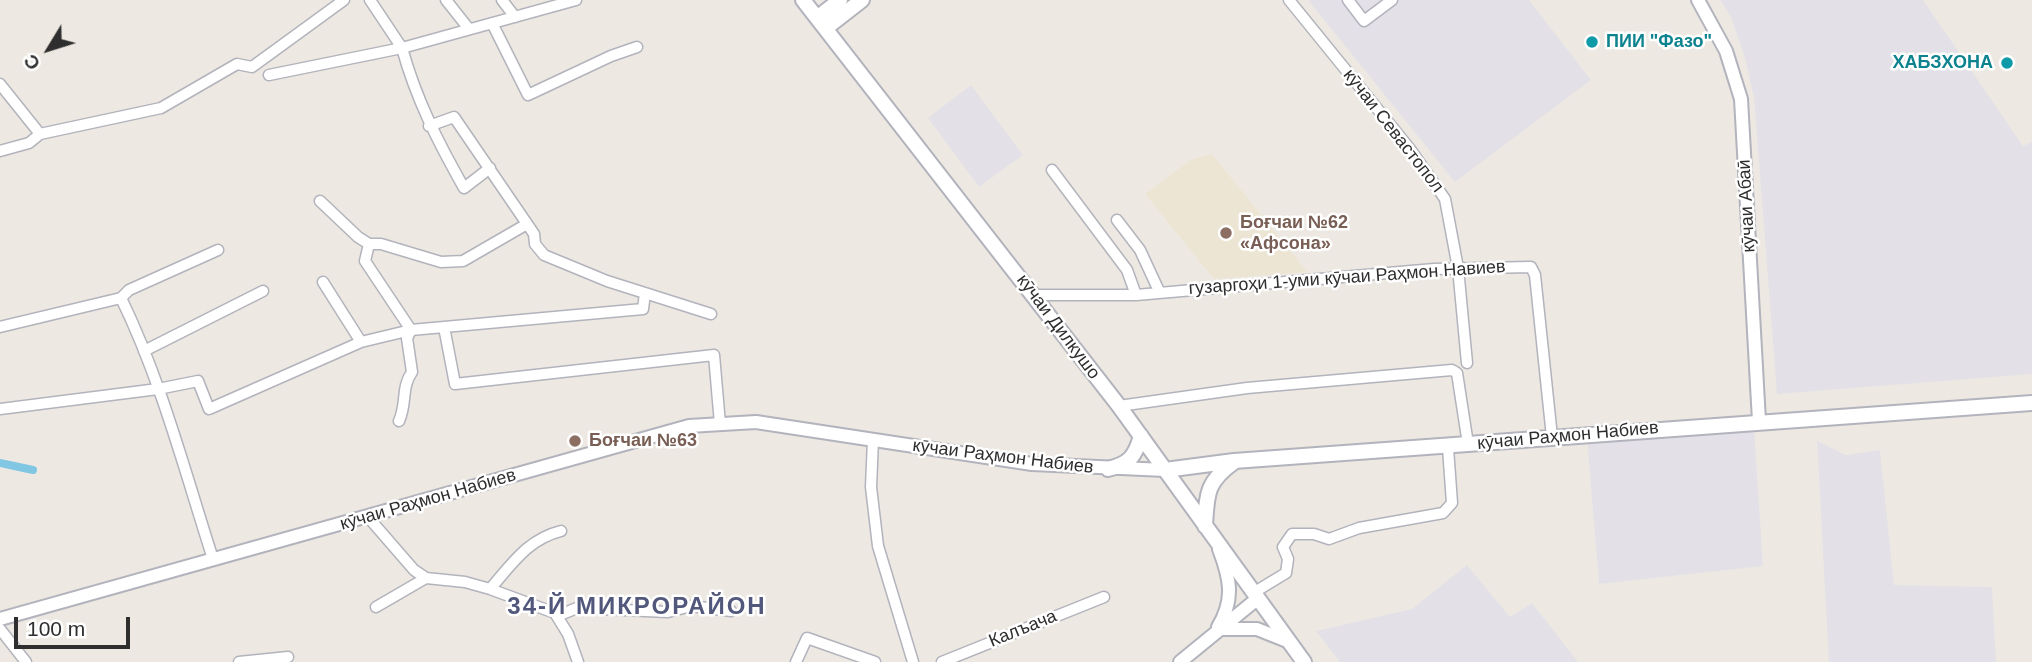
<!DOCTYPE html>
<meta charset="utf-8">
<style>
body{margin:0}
#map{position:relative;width:2032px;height:662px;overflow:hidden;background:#ede9e2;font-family:Arial,sans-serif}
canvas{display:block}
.north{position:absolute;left:14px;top:14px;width:70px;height:70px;-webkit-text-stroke:5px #fff;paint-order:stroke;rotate:232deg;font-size:19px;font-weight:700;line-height:28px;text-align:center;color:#2e2e2e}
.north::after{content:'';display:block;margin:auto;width:24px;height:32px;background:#2e2e2e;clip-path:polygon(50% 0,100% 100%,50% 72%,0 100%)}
.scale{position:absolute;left:14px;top:617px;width:116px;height:32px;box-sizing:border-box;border:4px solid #2e2e2e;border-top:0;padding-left:9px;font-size:21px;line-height:24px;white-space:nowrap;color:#2e2e2e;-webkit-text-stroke:5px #fff;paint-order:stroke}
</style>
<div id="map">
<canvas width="2032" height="662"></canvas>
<div class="north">С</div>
<div class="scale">100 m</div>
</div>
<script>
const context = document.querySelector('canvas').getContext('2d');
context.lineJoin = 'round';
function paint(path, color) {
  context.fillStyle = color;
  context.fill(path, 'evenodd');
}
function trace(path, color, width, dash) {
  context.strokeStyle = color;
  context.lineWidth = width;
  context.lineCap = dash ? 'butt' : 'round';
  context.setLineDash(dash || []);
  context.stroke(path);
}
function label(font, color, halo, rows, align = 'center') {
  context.font = font + ' Arial,sans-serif';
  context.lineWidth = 5;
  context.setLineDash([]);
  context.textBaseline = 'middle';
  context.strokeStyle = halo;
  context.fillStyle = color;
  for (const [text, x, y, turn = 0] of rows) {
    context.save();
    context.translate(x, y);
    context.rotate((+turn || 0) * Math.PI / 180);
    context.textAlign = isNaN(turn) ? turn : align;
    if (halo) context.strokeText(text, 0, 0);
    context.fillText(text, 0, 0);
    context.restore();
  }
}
const industrial = new Path2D(`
 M1308,0H1529L1591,80L1455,182Z
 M1720,0H1923L2023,146L2032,142V374L1777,394L1754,98L1745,58L1731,17Z
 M971,85L1023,155L979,187L928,118Z
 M1754,428L1763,566L1599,584L1587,439Z
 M1817,441L1846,455L1880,450L1894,585L1992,587L1996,662H1829Z
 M1467,565L1510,617L1532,603L1578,662H1340L1316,631L1412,609Z`);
const education = new Path2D(`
 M1212,154L1307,272L1214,279L1145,194L1190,160Z`);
const canal = new Path2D(`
 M0,463L33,470`);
const minor = new Path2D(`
 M370,0L402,48L576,0
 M446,0L469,29
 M502,0L515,17
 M1289,0L1410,149L1445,199L1458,268L1467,363
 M1348,0L1364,21L1392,0
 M492,23L528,95L611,56L637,47
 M269,75L402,48C416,99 438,142 464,188L490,168
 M0,84L40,134
 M429,126L454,117L534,234L535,244L544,255L607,281L711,314
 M0,151L29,143L40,134L161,108L237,64L252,67L344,0
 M1052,170L1127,270L1136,295
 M320,201L358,237L369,244H381L441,262L463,261L527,224
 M1117,220L1140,250L1159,291
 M369,244L365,261L411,330L407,338L412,372C401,387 407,404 399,421
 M323,282L361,342
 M1034,295H1136L1434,269L1531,267L1535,275L1552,437
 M121,298C161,380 185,472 213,559
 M0,327L121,298L129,290L218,250
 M444,327L455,384L714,355L720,424
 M144,351L263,291
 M1119,406L1247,388L1452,370L1457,373L1468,444
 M0,409L158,389L198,381L209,409L361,342L411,330L643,309L645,293
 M873,440L871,487L878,546L913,662
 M368,517L414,570L426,578L465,582L490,589L555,613L568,634L578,662
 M490,589C512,564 528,539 561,531
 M1253,593L1286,573L1288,559L1283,547L1292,534H1314L1329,539L1359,528L1443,513L1452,503L1448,448
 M376,607L426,578
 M557,616L577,608L668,612L691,606L731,611
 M0,629L26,662
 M239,662L288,657
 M796,662L807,638L875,662
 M942,662L1104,597`);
const tertiary = new Path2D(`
 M1698,0L1726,51L1741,99L1759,421
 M0,619L689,426L756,422L1032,464L1165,470
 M1218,627C1235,599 1230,578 1219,549
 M1219,629H1257L1287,641
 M1180,662L1257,599`);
const secondary = new Path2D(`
 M803,0L1119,406L1304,662
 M817,18L840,0
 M826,28L862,0
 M1108,469C1129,464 1135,457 1141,436
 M1165,470L1234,461L2032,403
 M1205,526C1207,494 1206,482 1234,462`);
const markers = [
 [1592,42,7,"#0f9aa8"],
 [2007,63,7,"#0f9aa8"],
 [1226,233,7,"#8d6e63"],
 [575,441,7,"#8d6e63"]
];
const cultureNames = [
 ["ПИИ \"Фазо\"",1606,42],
 ["ХАБЗХОНА",1993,63,"right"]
];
const streetNames = [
 ["кӯчаи Севастопол",1393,131,52],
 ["кӯчаи Абаӣ",1747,206,-93],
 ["гузаргоҳи 1-уми кӯчаи Раҳмон Навиев",1347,278,-4],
 ["кӯчаи Дилкушо",1058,327,53],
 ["кӯчаи Раҳмон Набиев",1568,436,-5],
 ["кӯчаи Раҳмон Набиев",1003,457,7],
 ["кӯчаи Раҳмон Набиев",428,500,-16],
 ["Калъача",1023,629,-22]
];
const educationNames = [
 ["Боғчаи №62",1240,223],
 ["«Афсона»",1240,244],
 ["Боғчаи №63",589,441]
];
const districtNames = [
 ["34-Й МИКРОРАЙОН",637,607]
];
paint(industrial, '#e3e1e7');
paint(education, '#ede5d4');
trace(canal, '#81c7e4', 8);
trace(minor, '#b2b3bc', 13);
trace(tertiary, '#b2b3bc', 16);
trace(secondary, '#b2b3bc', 18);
trace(minor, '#fff', 10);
trace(tertiary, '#fff', 12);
trace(secondary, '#fff', 14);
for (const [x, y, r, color] of markers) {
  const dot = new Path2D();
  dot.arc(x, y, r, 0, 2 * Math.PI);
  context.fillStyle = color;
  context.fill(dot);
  trace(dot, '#fff', 2.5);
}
label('bold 18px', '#0d838f', '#fff', cultureNames, 'left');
label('18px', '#2e2e2e', '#fff', streetNames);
label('bold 18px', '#785e54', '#fff', educationNames, 'left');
context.letterSpacing = '2px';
label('bold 24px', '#52587b', '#fff', districtNames);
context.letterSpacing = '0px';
</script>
